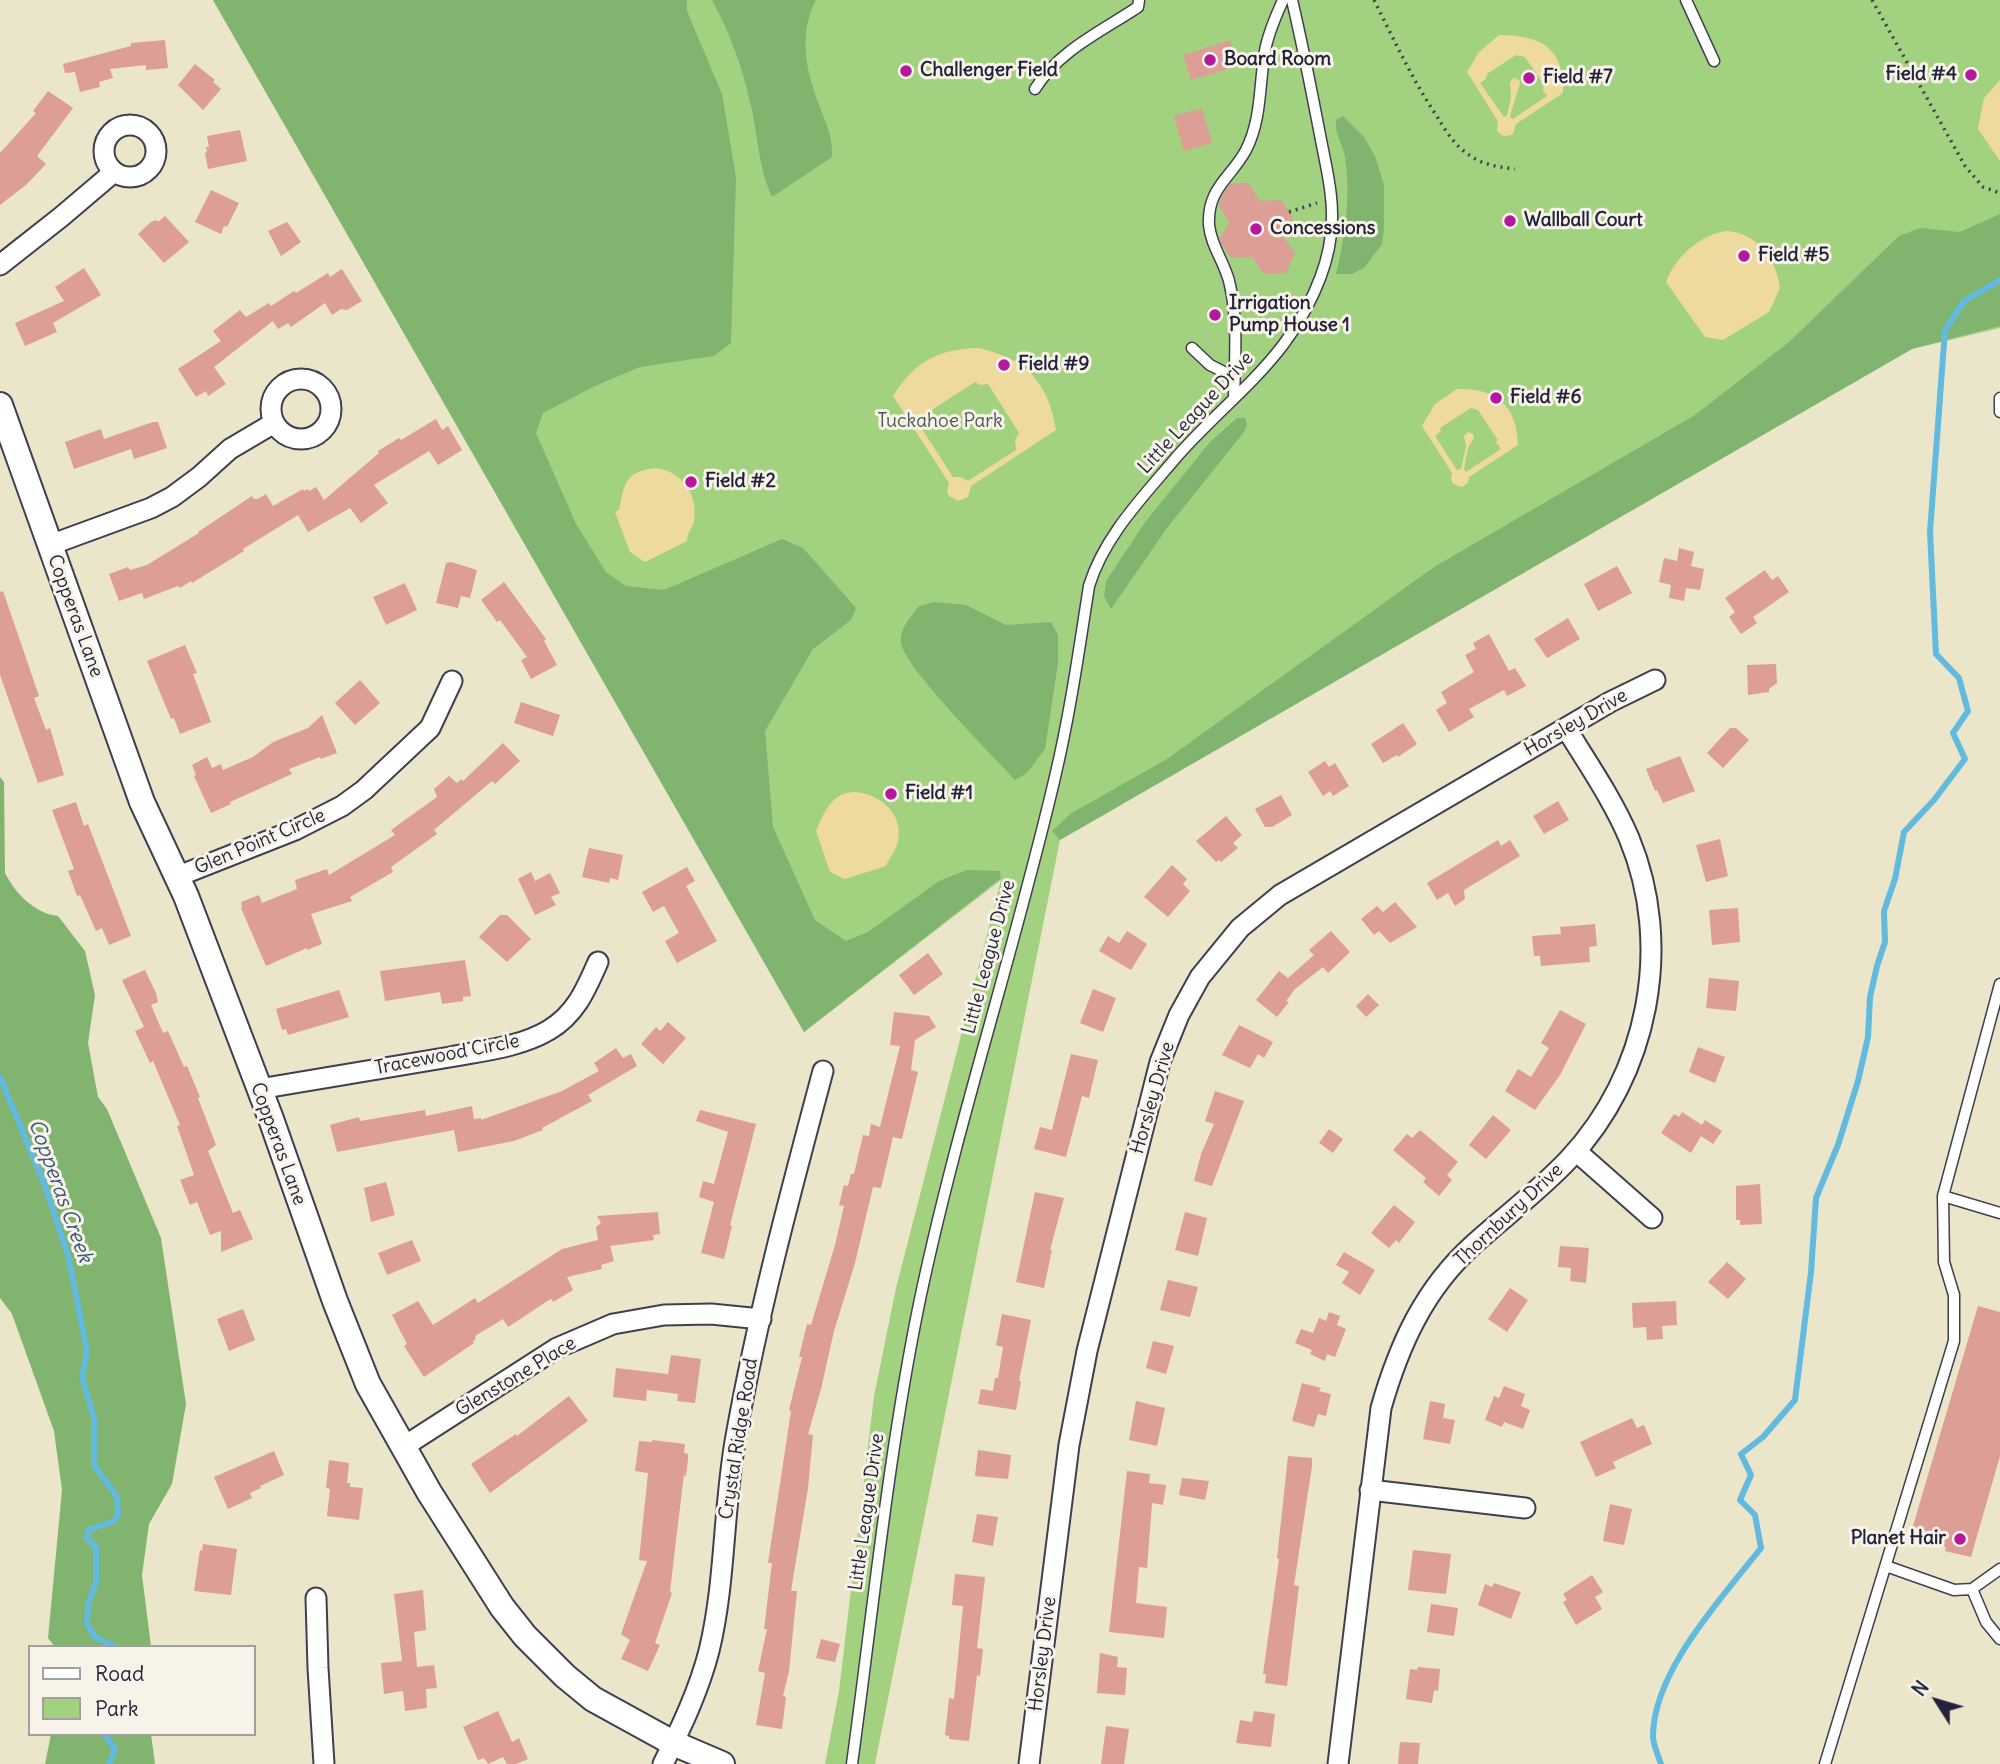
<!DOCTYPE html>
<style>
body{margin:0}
#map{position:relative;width:2000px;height:1764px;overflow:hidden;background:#ebe5c9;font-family:Delius,sans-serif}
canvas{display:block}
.legend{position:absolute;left:28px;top:1645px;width:228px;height:91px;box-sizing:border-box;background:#f7f3e8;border:2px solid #a29fa3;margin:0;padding:9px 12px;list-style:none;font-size:21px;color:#22223b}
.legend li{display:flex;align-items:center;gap:14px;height:35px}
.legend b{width:35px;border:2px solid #a29fa3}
.north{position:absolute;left:1902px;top:1666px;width:70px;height:70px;-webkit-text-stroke:5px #f7f3e8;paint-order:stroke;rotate:307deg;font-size:19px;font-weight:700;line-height:28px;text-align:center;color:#22223b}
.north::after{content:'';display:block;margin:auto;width:24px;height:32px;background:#22223b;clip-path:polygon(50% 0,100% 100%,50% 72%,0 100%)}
</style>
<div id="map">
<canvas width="2000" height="1764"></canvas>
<ul class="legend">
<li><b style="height:9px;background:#fff"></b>Road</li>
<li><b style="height:19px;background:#a2d280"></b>Park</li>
</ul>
<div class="north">N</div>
</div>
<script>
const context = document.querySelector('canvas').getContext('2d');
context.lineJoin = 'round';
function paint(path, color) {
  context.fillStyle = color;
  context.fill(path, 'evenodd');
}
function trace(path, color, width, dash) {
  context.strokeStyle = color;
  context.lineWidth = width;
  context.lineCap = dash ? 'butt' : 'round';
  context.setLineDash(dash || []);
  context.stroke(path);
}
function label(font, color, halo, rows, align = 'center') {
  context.font = font + ' Delius,sans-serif';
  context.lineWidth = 6;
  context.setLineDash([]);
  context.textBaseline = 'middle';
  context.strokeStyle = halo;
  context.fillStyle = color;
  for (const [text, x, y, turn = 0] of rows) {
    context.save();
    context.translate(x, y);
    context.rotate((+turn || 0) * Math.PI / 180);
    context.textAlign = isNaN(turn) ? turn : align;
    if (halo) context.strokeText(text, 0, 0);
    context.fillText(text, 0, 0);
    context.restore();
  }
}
const green = new Path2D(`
 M213,0H2000V328L1912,349L1060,840L875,1764H825L839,1691L874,1396L896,1288L1001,880L804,1032Z`);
const forest = new Path2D(`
 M213,0H687V11L722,94L736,177L731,343L714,356L640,367L595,386L543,413L536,433L576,524L606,572L626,586L664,590L782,539L803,548L856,608L851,620L813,649L765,731L773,827L815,920L846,941L868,932L939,881L967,870L1000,871L1001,878L804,1032Z
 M712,0H816C798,34 806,71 819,105C826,123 833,137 832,157L772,197C758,167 758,134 750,102C742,66 730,33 712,0Z
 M1343,116L1364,137L1375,156L1384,185V230L1382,244L1365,267L1352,274H1336C1345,238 1351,195 1345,157C1343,144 1334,134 1336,120Z
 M2000,214V326L1912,349L1060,840L1052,831L1070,814L1167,759L1434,567L1695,415L1789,342L1899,236L1920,228L1960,232Z
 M1237,418H1245L1247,425L1244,432L1167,528L1111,609L1104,596L1106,581L1146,521L1210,442Z
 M934,602L966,605L1006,625L1051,622L1058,635V663L1045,749L1027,773L1015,780C994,757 904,667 901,643C899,629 911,617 919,606Z
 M0,777L4,782L5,873C16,894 34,913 58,916L85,951L95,995L88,1043L98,1097L107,1109L161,1238L186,1404L172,1484L149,1524L142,1575L151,1647H55L48,1638L62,1490L54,1431L12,1314L0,1298Z
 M51,1734H151L155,1764H45Z`);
const sand = new Path2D(`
 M1499,35C1541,36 1564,46 1563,93L1516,124L1513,134C1506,137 1501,137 1497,130L1498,121L1467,72L1479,52ZM1516,55L1525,57L1544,85L1543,91L1547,96L1513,119L1510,117C1512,107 1520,87 1520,81L1514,78L1510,82L1511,97L1507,116L1504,117L1480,83L1486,79L1487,74Z
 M2000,80V161L1978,129L1984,98Z
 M1726,231C1756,232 1777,259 1780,288L1769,312L1723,340L1705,337L1666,282C1675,258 1699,235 1726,231Z
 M978,348C1026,358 1048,382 1056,430L971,486L968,497L958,501L949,496L947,491L949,483L893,396C915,362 937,349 978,348ZM975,382L980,385L988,384L1019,433L1015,440L1016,450L968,481L960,477H953L922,429L926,422L927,413Z
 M1457,389C1496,388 1517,405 1518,445L1469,477L1468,483L1462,487L1453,484L1451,479L1452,473L1422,426L1435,404ZM1471,408L1478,410L1498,440L1496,442L1501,449L1466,472L1464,469L1468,448L1474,438L1473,434L1468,432L1464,436L1466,447L1461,469L1457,470L1435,436L1441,431L1440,428Z
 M656,468C683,472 698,494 694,521C692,529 687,533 687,541L645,562L630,552L615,512L619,510C625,483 624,472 656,468Z
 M855,792C880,794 904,814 898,841C896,851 889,858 886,866L845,879L830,872L816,831C824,812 832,792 855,792Z`);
const stream = new Path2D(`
 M0,1077L44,1183L68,1255L87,1351L82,1377L94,1418V1465L117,1497L118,1515L114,1521L88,1530L87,1538L96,1548V1582L88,1605L87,1624L95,1637L115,1647
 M104,1734L115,1749L109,1764
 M1661,1764C1658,1756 1654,1746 1653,1738C1652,1672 1722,1598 1761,1548L1755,1515L1740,1500L1751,1475L1741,1454L1763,1437L1795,1400L1811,1272L1816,1198L1838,1145L1858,1081L1868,1037L1870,997L1877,966L1885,942L1884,911L1895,879L1904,832L1934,800L1965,759L1953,733L1968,711L1959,678L1936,654L1930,532L1945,330L1964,301L2000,280`);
const building = new Path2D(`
 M165,40L168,68L146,70V65L110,69L113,78L99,82L100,87L80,92L75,72L65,73L63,64L131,46V43Z
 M1230,40L1238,66L1191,80L1183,55Z
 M195,64L215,80L213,82L221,89L203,110L178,85Z
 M48,91L73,108L37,156L46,164L26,185L0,205V153L36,113L33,111Z
 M1202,108L1212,143L1184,151L1174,116Z
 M240,130L247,161L208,169L205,153L207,152L206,147H209L207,136Z
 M1248,183L1260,201L1281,200L1293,218L1283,237L1295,253L1286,273L1264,274L1252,257L1231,258L1221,243L1220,239L1229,222L1219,206L1222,196L1230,184Z
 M211,190L239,203L227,227L224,226L221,234L195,222Z
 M165,216L189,242L164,263L138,234L151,222L156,220L158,222Z
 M287,222L301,242L281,256L268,231Z
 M84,268L101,295L53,323L57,332L25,346L15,323L64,301L55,287Z
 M342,269L362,301L347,310L341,309L332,315L325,303L291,327L288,323L278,329L273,321L214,367L226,384L208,396L206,391L196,397L178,369L221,341L213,331L240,310L246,317L269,303L271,306L294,291L296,293L328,273L330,277Z
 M436,419L442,430L448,426L462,450L438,465L429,451L374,485L388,503L361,523L350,508L308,532L298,515L243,549L244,551L192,583L191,581L180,588L178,586L144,599L142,593L119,601L109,574L128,567L130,570L147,565L199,533L198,532L252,496L254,499H258L266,494L273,506L303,489L304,491L308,489L309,491L316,487L324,500L379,453L378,451L399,438L401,440Z
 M153,422H158L167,448L134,459L131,449L74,469L65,442L101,429L104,439Z
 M1679,548L1694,552L1691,566L1704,569L1700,590L1686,588L1684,601L1669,598L1671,585L1659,582L1664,558L1677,561Z
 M451,562L477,570L470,598L461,596L458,608L436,603L446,563Z
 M1617,566L1632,593L1598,611L1584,584Z
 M1765,570L1772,580L1778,576L1789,592L1753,617L1757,623L1741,634L1729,617L1735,612L1725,598Z
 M504,582L546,639L544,641L557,665L531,679L521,660L527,657L500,620L497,622L481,600Z
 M405,583L417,610L386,625L373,597Z
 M3,591L39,696L34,698L46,730L50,728L64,775L38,783L0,675V592Z
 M1568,618L1580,639L1547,658L1534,639Z
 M1489,634L1509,671L1515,668L1526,686L1507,696L1504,690L1469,709L1474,717L1449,732L1436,710L1447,703L1441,692L1474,672L1465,655L1476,649L1473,643Z
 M185,645L197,673L193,674L211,722L180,734L174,718L171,719L147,661Z
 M1776,664L1777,683L1769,689V692L1748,695L1747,665Z
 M360,680L380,703L355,725L335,703Z
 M521,702L560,715L553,736L514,723Z
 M322,715L337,753L321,759L320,757L289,769L292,774L230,802L231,804L211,813L194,776L196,775L192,765L207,757L212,768L221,764L223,770L253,757L273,742L308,728Z
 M1403,723L1417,744L1398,757L1397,755L1383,763L1371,744Z
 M1730,728H1736L1749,740L1723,768L1707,753Z
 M503,743L520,761L495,784L492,781L434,830L437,834L391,867L393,872L350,897L352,901L311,914L322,944L307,950V948L266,966L241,908L242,907L241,902L259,895L262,903L297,889L295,880L327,869L329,875L395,835L391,830L437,797L434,789L449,776L457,783L461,779L463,781Z
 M1680,756L1695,791L1663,803L1657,790L1655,791L1646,769Z
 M1325,761L1329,767L1335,763L1349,786L1333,796L1330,791L1323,796L1308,772Z
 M1281,795L1292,815L1272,827H1265L1255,809Z
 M1558,801L1569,820L1544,834L1533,816Z
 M76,802L84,826L88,824L131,936L109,945L102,928L96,931L80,895L77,896L68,871L74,869L52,810Z
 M1226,816L1242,835L1233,843L1238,848L1221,862L1219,860L1216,862L1196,841Z
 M1720,839L1728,876L1706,882L1696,845Z
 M1498,840L1501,846L1510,840L1520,856L1464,890L1465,899L1455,906L1448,893L1437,900L1427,883Z
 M589,848L623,855L618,880L610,878L609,883L582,877Z
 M1172,865L1187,879L1183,884L1190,891L1168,917L1144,897Z
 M687,867L695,881L686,886L717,941L677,963L665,941L679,933L664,906L653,912L642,892Z
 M531,872L535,881L550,873L560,893L551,897L556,905L535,915L518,879Z
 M1395,902L1417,927L1390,943L1379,931L1374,935L1361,919L1377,906L1383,912Z
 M1738,908L1740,942L1712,945L1709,910Z
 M500,915H507L531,939L507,962L479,937Z
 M1595,924L1597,946L1589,947L1590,962L1541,966L1540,956H1534L1532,936L1561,934L1560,927Z
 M1127,931L1147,944L1131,970L1099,951L1108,936L1119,943Z
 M1331,931L1350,952L1328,973L1323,967L1295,989L1286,1001L1289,1002L1277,1017L1256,1000L1279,971L1288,978L1314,955L1309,950Z
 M928,953L943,974L914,995L899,975Z
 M465,960L471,996L463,997V1001L442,1004L440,992L385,1001L380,971Z
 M145,970L156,993L158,1002L151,1005L163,1033L168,1031L184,1067L187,1066L200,1097L198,1098L216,1145L208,1151L233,1213L240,1210L253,1239L221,1252V1231L210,1235L197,1202L190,1205L180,1180L194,1175L177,1126L180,1125L153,1061L150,1063L135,1031L144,1027L122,980Z
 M1709,978L1739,981L1736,1011L1706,1008Z
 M1093,989L1116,998L1103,1032L1080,1023Z
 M339,990L349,1017L288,1035L286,1029L282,1030L276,1009Z
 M1368,994L1379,1005L1366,1017L1356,1006Z
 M1560,1010L1586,1024L1560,1075L1535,1110L1505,1091L1518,1069L1531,1077L1549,1048L1541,1043Z
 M894,1012L929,1016L936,1027L915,1040L911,1070L918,1072L902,1139L893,1137L881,1188L873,1187L855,1263L834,1331L821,1389L808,1434L813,1435L808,1488L791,1591H797L789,1671L783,1696L786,1697L782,1729L756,1725L765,1673L758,1671L767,1629H764L772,1563H768L791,1411L789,1410L802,1357H799L807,1324L811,1325L835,1245L844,1206L839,1205L844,1185L848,1186L851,1174H854L863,1135L869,1136L871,1124L880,1127L900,1046L890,1045Z
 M668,1022L686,1038L663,1064L641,1044L656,1027L660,1031Z
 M1239,1025L1273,1042L1264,1058L1258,1054L1250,1068L1222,1055Z
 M1698,1047L1725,1057L1715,1083L1689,1072Z
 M616,1048L623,1058L631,1054L637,1066L588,1095L592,1101L542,1128L543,1130L514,1141L458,1152L454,1130L337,1152L330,1125L359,1117L360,1121L425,1110L426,1116L472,1106L474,1119L481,1118V1120L562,1091L599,1071L594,1063Z
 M1071,1054L1098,1060L1089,1098L1082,1096L1066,1157L1034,1149L1040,1127L1052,1130Z
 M1215,1091L1244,1101L1212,1186L1194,1181L1201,1154L1214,1124L1205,1121Z
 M700,1110L756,1124L730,1225L732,1226L724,1259L701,1253L714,1202L699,1197L703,1181L714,1184L728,1132L696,1121Z
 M1682,1112L1702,1125L1705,1120L1722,1131L1713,1144L1701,1136L1691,1153L1661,1133L1674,1114L1679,1117Z
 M1493,1115L1511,1130L1486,1159L1469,1145Z
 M1329,1129L1343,1139L1333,1153L1319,1143Z
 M1420,1130L1458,1162L1447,1175L1452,1180L1439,1196L1423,1182L1426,1178L1393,1150L1407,1134L1412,1138Z
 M386,1182L395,1215L371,1222L364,1188Z
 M1760,1184L1762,1224L1740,1225V1220H1736V1186Z
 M1035,1192L1064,1198L1050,1250H1052L1044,1288L1016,1282Z
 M1394,1205L1415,1222L1399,1243L1396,1240L1389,1248L1371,1233Z
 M658,1212L660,1234L653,1235L654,1240L610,1246L614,1261L601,1265L602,1269L567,1277L573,1290L553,1302L552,1299L549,1300L508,1327L503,1319L475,1336L476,1339L473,1341L474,1343L424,1377L404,1346L407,1344L392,1315L418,1301L433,1325L475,1298L478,1303L562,1249L598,1240L596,1227L601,1223L597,1216Z
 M1185,1212L1207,1218L1198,1256L1175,1250Z
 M412,1240L421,1261L387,1275L378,1253Z
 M1560,1246L1589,1248L1586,1283L1570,1281L1571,1268L1558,1267Z
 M1344,1252L1375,1270L1360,1295L1342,1283L1349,1272L1336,1265Z
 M1727,1262L1746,1279L1728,1299L1708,1282Z
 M1168,1280L1198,1287L1190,1317L1160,1310Z
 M1510,1288L1528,1300L1507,1332L1488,1319Z
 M1676,1301L1677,1325L1662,1326L1663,1339L1647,1340L1646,1327L1633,1328L1632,1303Z
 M1978,1306L2000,1312V1456L1971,1557L1945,1551L1946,1547L1910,1536Z
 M243,1309L255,1340L229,1351L217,1319Z
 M1329,1312L1340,1316L1337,1325L1346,1329L1335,1357L1327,1354L1325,1361L1310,1354L1312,1350L1295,1343L1301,1329L1313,1333L1319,1318L1326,1321Z
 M1002,1314L1031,1320L1019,1381H1021L1016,1410L978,1404L981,1389L993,1391L995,1378H998L1003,1347L996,1345Z
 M1153,1341L1174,1346L1166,1374L1146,1368Z
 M671,1355L701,1359L695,1403L677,1401L678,1394L647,1390L646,1401L613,1397L616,1368L668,1374Z
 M1302,1383L1321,1388L1319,1391L1331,1394L1326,1416L1318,1414L1314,1427L1292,1421Z
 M1504,1386L1525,1394L1521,1406L1530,1410L1523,1429L1504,1422L1502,1427L1485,1420L1494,1396L1499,1398Z
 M569,1396L588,1421L490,1493L471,1464L516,1434L517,1436Z
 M1136,1401L1165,1408L1157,1446L1129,1440Z
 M1430,1401L1445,1404L1443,1418L1455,1420L1450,1444L1423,1439Z
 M1632,1418L1637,1428L1644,1425L1652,1444L1613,1462L1616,1468L1596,1477L1580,1442Z
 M652,1440L685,1444L684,1453L688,1454V1459L686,1476L684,1475L676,1540L670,1592L672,1593L655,1643L660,1645L648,1671L621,1659L630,1640L621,1634L647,1561L639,1560L648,1473L635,1471L639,1441L652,1442Z
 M978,1450L1011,1455L1008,1479L975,1476Z
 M274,1451L284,1475L260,1486L261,1488L250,1493L252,1498L228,1509L214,1477Z
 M1288,1456L1312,1458V1466L1294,1585L1299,1586L1287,1686L1265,1683L1266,1674H1263L1279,1559L1277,1558Z
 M329,1460L349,1463L347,1483H350V1487L363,1488L359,1520L327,1516L330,1489L326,1488Z
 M1127,1471L1150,1474L1149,1483L1166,1485L1163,1505L1152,1503L1147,1568L1139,1567L1136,1603L1167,1607L1164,1638L1109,1632Z
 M1182,1478L1209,1481L1205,1500L1179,1495Z
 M1610,1504L1632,1509L1624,1545L1603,1541Z
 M977,1514L998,1517L993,1546L972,1542Z
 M203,1544L237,1549L231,1595L194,1591L200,1550L202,1551Z
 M1413,1550L1451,1554L1446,1594L1408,1590Z
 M955,1574L985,1577L977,1648L983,1649L980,1676L977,1675L969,1741L949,1739V1736L945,1735L949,1698L954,1699L963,1606L952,1605Z
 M1592,1575L1603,1592L1595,1597L1602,1609L1576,1625L1563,1602L1567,1600L1563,1594Z
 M1494,1583L1521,1592L1511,1619L1478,1605L1485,1584L1492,1587Z
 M423,1590L426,1630L414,1632L417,1667L434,1665L437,1688L426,1689L427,1708L405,1711L403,1691L384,1694L381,1663L402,1661L394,1594Z
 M1431,1604L1458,1608L1454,1636L1427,1632Z
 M821,1639L840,1644L835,1662L816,1658Z
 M1100,1653L1118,1657L1117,1667L1127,1668L1125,1695L1097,1693Z
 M1418,1667L1440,1669L1438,1691L1434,1690L1432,1703L1406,1699L1410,1669L1417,1670Z
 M498,1711L512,1742L519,1738L528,1759L516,1764H507L503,1757L488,1764L484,1758L478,1760L463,1727Z
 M1254,1711L1275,1714L1271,1747L1236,1743L1240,1720L1252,1722Z
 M1106,1726L1129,1729L1124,1764H1101Z
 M1400,1742L1420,1743L1418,1764H1398Z`);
const path = new Path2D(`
 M1374,0C1394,40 1413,81 1438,118C1445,130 1454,144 1465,152C1480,164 1496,167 1515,169
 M1872,0L1965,166L1983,187L2000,193
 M1289,212L1317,203`);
const service = new Path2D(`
 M1686,0L1714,61
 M1035,89C1058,51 1102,31 1138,7L1139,0
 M1192,348L1210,365L1234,377
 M1234,397C1235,361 1238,321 1230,285C1226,264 1211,247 1209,225C1207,188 1231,178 1246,150C1262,119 1259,84 1265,51C1268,33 1276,16 1283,0
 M2000,398V412
 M1943,1196L2000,984
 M1886,1566L1954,1590L1972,1589L2000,1569
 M1972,1589L1986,1622L2000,1639
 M852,1764C873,1610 888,1456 919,1304C956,1126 1014,953 1055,777C1070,714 1079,650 1089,586C1104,537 1141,499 1174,460C1208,420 1251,387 1283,345C1306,314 1327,273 1331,234C1335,202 1327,171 1321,140C1312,93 1303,47 1292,0
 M1825,1764L1954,1341V1295L1944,1262L1943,1196L2000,1213`);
const minor = new Path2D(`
 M104 151a26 26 0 1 1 52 0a26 26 0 1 1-52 0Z
 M0,265L61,217L114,172
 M271 409a30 30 0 1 1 60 0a30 30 0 1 1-60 0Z
 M50,545L151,508L172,497L199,477L230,449L274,423
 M176,877L295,830L342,806L364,790L430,728L452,681
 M259,1089C323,1078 387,1068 450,1057C482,1051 521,1047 549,1030C576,1014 586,989 598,962
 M1576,1151L1652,1218
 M403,1447L557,1348L613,1324L664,1315L711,1314L761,1319
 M1370,1490L1525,1508
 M316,1598L318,1668L324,1764
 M663,1764C681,1728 699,1690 709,1651C726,1581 723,1507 736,1436C758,1313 791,1191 823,1071
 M1029,1764L1069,1445L1087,1351L1160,1062L1179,1015L1200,977L1240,928L1280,895L1610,702L1655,680
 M1338,1764L1381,1408C1399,1345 1424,1289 1474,1244C1505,1216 1540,1190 1569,1159C1648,1075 1674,946 1629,838C1613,800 1588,764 1566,728`);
const tertiary = new Path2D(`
 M0,405L142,802L186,896L271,1119L335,1301L368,1384L429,1492L502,1607L525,1636L565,1676L593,1699L673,1743L722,1764`);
const markers = [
 [1210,60,7,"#b5179e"],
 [906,71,7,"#b5179e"],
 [1971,75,7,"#b5179e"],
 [1529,78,7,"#b5179e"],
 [1510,221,7,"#b5179e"],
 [1256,229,7,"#b5179e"],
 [1744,256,7,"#b5179e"],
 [1215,315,7,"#b5179e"],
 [1004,365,7,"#b5179e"],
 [1496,398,7,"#b5179e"],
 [691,482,7,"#b5179e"],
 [891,794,7,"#b5179e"],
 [1960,1539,7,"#b5179e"]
];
const poiNames = [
 ["Board Room",1224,60],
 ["Challenger Field",920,71],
 ["Field #4",1957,75,"right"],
 ["Field #7",1543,78],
 ["Wallball Court",1524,221],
 ["Concessions",1270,229],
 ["Field #5",1758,256],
 ["Irrigation",1229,304],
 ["Pump House 1",1229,326],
 ["Field #9",1018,365],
 ["Field #6",1510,398],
 ["Field #2",705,482],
 ["Field #1",905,794],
 ["Planet Hair",1946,1539,"right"]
];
const streetNames = [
 ["Little League Drive",1196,413,-47],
 ["Copperas Lane",75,616,70],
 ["Horsley Drive",1576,723,-30],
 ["Glen Point Circle",260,842,-23],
 ["Little League Drive",989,957,-75],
 ["Tracewood Circle",447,1055,-11],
 ["Horsley Drive",1153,1098,-74],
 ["Copperas Lane",278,1144,70],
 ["Thornbury Drive",1509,1215,-43],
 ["Glenstone Place",516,1377,-31],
 ["Crystal Ridge Road",739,1439,-81],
 ["Little League Drive",867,1512,-82],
 ["Horsley Drive",1043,1654,-83]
];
const parkNames = [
 ["Tuckahoe Park",940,422]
];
const waterNames = [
 ["Copperas Creek",60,1191,70]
];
paint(green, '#a2d280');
paint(forest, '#81b46e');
paint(sand, '#eeda9e');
trace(stream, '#62badf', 6);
paint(building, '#dd9e96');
trace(service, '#403f50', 13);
trace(minor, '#403f50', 23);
trace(tertiary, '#403f50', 28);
trace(path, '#403f50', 3.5, [2, 5]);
trace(service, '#fff', 10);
trace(minor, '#fff', 19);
trace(tertiary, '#fff', 24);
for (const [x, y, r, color] of markers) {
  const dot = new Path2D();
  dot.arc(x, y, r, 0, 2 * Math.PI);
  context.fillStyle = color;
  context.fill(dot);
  trace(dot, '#f7f3e8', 2.5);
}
label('bold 19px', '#22223b', '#f7f3e8', poiNames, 'left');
label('19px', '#22223b', '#f7f3e8', streetNames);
label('19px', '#485750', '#f7f3e8', parkNames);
label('italic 21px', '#385774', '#f7f3e8', waterNames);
</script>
